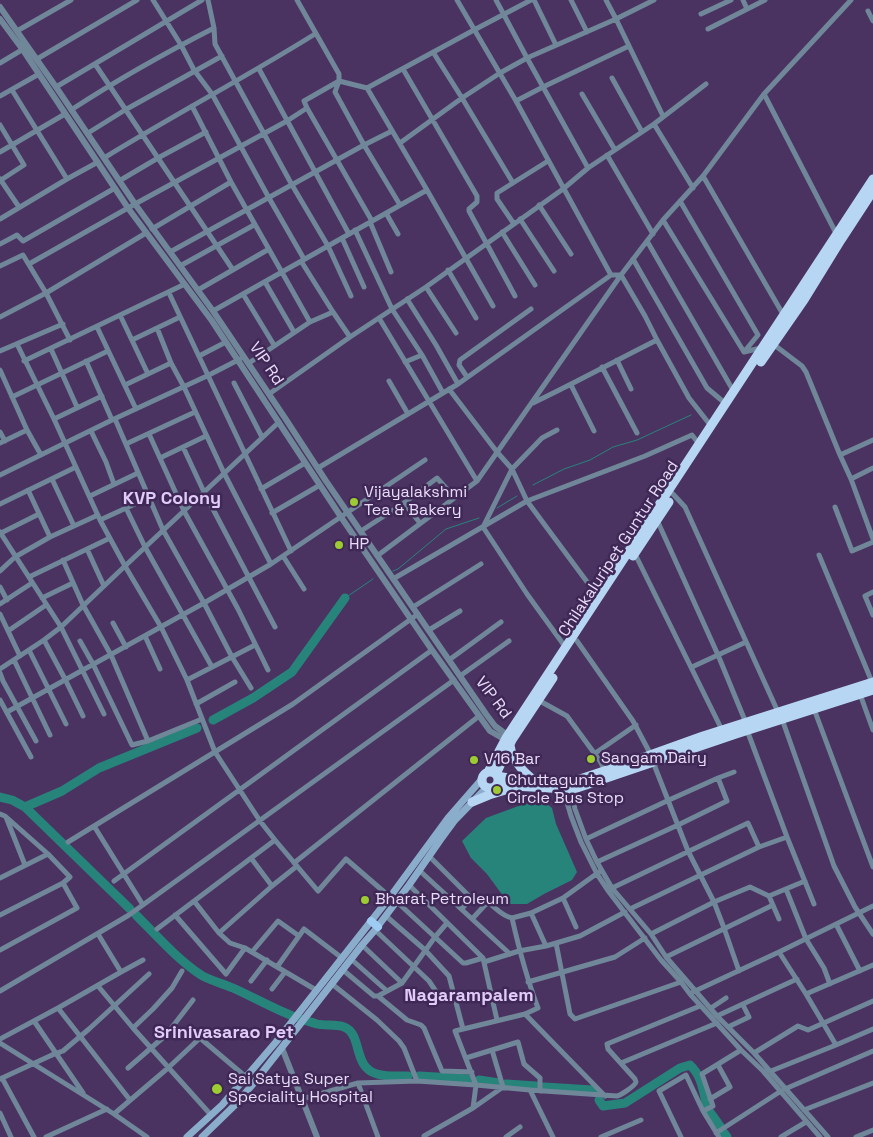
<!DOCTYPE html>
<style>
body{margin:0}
canvas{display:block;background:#4a3361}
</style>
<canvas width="873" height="1137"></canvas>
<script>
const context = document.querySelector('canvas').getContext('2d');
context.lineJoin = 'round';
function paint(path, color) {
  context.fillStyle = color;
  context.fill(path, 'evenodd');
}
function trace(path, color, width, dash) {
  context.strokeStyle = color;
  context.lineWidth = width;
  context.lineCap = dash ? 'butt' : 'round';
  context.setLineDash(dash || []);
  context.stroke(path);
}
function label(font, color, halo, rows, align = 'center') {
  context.font = font + ' "Space Grotesk",sans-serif';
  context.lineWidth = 5;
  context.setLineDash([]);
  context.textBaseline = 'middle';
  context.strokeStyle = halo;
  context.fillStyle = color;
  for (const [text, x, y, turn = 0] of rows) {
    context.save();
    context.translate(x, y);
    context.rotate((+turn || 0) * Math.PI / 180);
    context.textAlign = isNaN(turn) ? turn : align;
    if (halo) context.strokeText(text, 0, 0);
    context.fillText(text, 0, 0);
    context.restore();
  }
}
const water = new Path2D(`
 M542,800L552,808L556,824L577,872L572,880L544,894L527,904H509L487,874L471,858L462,841L486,818L524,804Z`);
const stream = new Path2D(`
 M533,485L564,469L590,460L613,447L637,440L691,415
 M497,508L517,496
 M393,571L398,569L446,529L479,518
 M345,598L373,579`);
const river = new Path2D(`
 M213,720L253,698L292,672L345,598
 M0,797L12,800L25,807L130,909
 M25,807L62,791L99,768L197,728
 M136,915C157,936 177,959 201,975C211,981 222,983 233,988C253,997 274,1009 295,1017C302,1019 310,1022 317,1024C325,1026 336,1024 344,1027C363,1034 352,1067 377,1074C387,1077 398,1076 408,1076
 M419,1076L470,1079
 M479,1080L499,1083
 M506,1084L536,1086
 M544,1087L592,1090L595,1092
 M599,1100L603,1106L625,1103L680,1068L690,1065C702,1076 703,1091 707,1106
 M710,1112L720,1126
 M724,1133L727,1137`);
const minor = new Path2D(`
 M153,0L181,45L194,70L212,94L269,198L304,259
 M208,0L214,28L215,44L292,185L328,246L351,296
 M297,0L339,74V81L335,92L364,145L400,205
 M457,0L516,101L611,275
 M496,0L527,58L588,168
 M534,0L556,45
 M571,0L587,32
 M606,0L616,19L663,116
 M743,0L747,9
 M868,11L873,21
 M701,14L731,0
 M708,29L765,0
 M17,31L71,0
 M433,52L462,98L513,183
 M37,59L137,0
 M0,63L25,48
 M95,64L233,270
 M259,69L349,234
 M403,69L477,196V202L469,209V211L515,296
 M612,78L642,132
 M56,87L202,0
 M367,88L427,190L493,306
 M12,90L67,179
 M582,94L615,150
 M764,94L837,235
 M0,96L39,74
 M516,101L543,87L629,46
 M192,106L231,182L310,322
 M307,108L372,221
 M71,110C117,80 165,53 214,28
 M654,124L693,188
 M0,125L24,165L1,180
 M88,133L125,110L222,56
 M400,143L462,98L500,73L527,58L616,19L654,0
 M0,152L65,114
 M607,155L653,234
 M104,158C174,115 246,77 315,34
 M703,176L784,316
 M0,179L19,207
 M119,181L158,158L206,132
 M680,201L758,335L744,352
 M539,205L571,254
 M386,213L398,234
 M0,219L67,179L98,162
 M520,219L554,271
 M663,220L744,352L761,348
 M370,222L391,272
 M514,224L497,199V193L548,161
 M152,229L231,182
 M355,230L392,309L422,355L443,393
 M502,232L535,285
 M342,238L364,287
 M647,241L734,392
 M0,244L17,235L23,241L115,188
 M170,252L364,145L392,131
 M633,259L707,388L726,404
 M301,261L333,312L350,337
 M29,264L135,204L287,121L307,108L304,101L339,81L367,88L474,30L531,0
 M0,266L23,255L46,293L70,340
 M180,266L254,225
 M448,270L476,318
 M265,282L294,332
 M426,287L456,333
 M198,290L269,249
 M169,293L291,551
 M243,294L274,345
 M407,299L436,345L458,384
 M213,311L427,190
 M120,315L148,374
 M0,317L46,293L146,233
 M379,318L477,481
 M97,327L136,409
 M157,328L171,363L184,387L224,473L271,564
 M132,340L180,317
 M17,344L54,419L100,520L125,566L161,627L187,680L215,752L260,821L275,840L318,891L346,859L390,897
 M773,344L802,366L806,372L840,455L851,479L873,539
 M51,349L77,407
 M0,351L63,324
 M199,356L226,342
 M617,360L631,389
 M24,361L185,284
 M86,361L112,420
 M405,362L422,355
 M249,363L310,322L333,312
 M602,367L637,433
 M0,370L27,430L41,455
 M467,377L459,365L460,360L531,309
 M389,381L408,414
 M234,383L262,437
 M125,385L171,363
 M571,385L594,431
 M449,389L497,452L512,469L527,501L599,598
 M269,394L350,337L426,287L563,189L588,168L654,124L706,84
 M12,397L108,351
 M533,403C575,383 615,361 657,340
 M54,419L102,396
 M115,419L163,530L204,603L232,657L251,688
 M557,430L542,438L512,469L483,527L527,594L566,648
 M91,431L106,462L114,484
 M0,432L5,441
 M149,434L184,511L238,609L268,670
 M0,443L27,430
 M126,444L195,412
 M183,447L204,492L275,627
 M840,455L873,440
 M160,458L206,436
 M318,468L458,384L611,275H621L645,316L657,340L689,398L711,426
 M0,475L112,420L209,375L240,359
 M52,479L74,526
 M851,479L873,468
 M261,489L305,463
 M28,490L50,537
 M669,491L673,494L685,507L778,712
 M90,496L138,473
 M404,503L420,523
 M0,504L76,467
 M835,507L852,551L873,542
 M126,508L145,547L212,667
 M272,513L320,485
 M100,520L148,498
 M657,520L718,655L746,723
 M361,531L404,503L437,478L454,497
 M0,532L61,627L104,714
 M1,533L39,514
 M87,549L104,586
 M635,554L722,730
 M819,555L872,682
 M283,556L304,589
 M377,556L477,481L621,275L663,220L703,176L764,94L851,0
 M63,560L83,605L111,655L148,741
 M0,571L15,557L50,537L98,515
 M29,577L110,538
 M393,579L527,501L645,456L692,435L699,444
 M0,587L7,600
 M873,592L865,596L873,615
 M42,598L73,583
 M0,604L32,583
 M413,607L481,564
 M0,614L20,656
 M113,623L126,647
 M429,630L460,611
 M8,631L46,605
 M145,636L160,669
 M44,640L65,679L83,716
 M80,641L93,664L132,745L148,741L202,719
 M577,641L633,721L651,755
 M29,650L66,724
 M14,660L50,735
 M449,660L501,622
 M692,667L746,642
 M0,669L44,640L61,627L125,566L279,422
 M0,673L3,681L36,741
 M460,676L509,641
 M187,680L255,645
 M860,694L873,730
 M0,700L31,757
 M538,700L567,716L600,761L605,771
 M196,704L235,682
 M814,709L873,867
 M7,712L204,603L271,564L425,460
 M782,719L834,866L855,907L873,934
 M747,730L787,837L814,904
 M594,754L636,725
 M653,762L688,851L714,902L724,928L739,971
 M577,788L573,800L575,809L586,839L597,862L612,888L651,934L666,957L686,980L717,1016L754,1053L828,1137
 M568,789L566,799L571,816L581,842L597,874L609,892L661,960L681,982L690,994L741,1050L763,1071L820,1137
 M0,814L5,816L48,854L70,877L63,883L0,915
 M6,817L25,865
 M94,826L143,905
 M586,839L669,800L718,778
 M68,842L293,704L418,614
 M430,857L469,896V900L462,909
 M251,858L272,886
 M597,862L678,825L727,801L718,778L734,772
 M294,863L479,716
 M420,871L510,954
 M0,878L48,854
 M114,881L432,650
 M409,885L483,958L497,1020
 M612,888L748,823L759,847
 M786,889L806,939L824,968L830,984
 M769,896L805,881
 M563,898L576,927
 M194,901L219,933L230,943L245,948L316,990
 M397,902L463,963H466L483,958
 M630,909L759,847L787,837
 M531,913L546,946
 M175,915L226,974L245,948
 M386,916L425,950L449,976L463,1029
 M473,918L485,905L489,903C497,909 502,916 512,918
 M447,923L435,937L402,983L378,996L407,1020L421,1025L424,1028L442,1071L472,1072
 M836,924L860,971
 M157,929L275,840
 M375,930L429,981L439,996
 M219,933L272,886L297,866
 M98,934L121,972
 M651,934L714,902L750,887L769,896L779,919
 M556,943L570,1014L575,1019L681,982
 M362,945L402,983
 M0,950L77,908L63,883
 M252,952L278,921L299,936
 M779,952L806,994L836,1045
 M666,957L773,905
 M351,959L387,991
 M484,962L519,951L546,946L580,936L625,912
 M277,967L304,929L342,958
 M343,970L374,996H378
 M251,981L267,960
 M528,982L615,957L645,938
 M332,984L377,1020L399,1041L404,1048L417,1081
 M98,986L133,1028L211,1115
 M272,989L285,972
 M0,991L129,915L454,680
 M693,992L779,952L873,906
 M806,994L873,965
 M58,1008L130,1100
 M711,1008L726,998
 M525,1014L605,1096
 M717,1016L797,979
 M34,1021L83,1093
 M728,1027L749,1017L743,1005
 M133,1028L153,1009L172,988L182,971
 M0,1039L58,1008L121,972L143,960
 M0,1043L114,1114L147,1137
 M60,1052L63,1051L89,1029L149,974
 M754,1053L798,1026L808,1030L873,1001
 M466,1058L518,1042L524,1064L540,1078V1091
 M621,1063L717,1023
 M128,1068L166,1035L193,1000
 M771,1071L836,1045L873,1029
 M2,1078L34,1137
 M0,1079L52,1055
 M358,1083L378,1137
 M785,1089L873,1051
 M530,1090L553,1137
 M302,1099L358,1083L417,1081L476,1085L530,1090L617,1096C621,1095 635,1086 636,1082C636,1081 635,1080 635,1079L608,1049L607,1044L700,1006
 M710,1099L730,1087L718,1065
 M473,1108L476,1085L455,1031L525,1014L538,1008C527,979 519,949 512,918L531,913L563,898L599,872
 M804,1110L873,1083
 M703,1111L713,1106L702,1074L741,1050
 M0,1113L11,1137
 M114,1114L168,1068L200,1038L246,1077
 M716,1133L781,1091
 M46,1137L107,1109
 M425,1137L424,1136L473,1108L503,1087L492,1050
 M506,1137L520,1127
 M601,1137L641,1120
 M681,1137L659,1091L686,1075L703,1111L719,1137
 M781,1137L806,1122
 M856,1137L873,1130`);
const tertiary = new Path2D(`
 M0,7L56,87L135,204L213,311L285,418L326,481L486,714L495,726L510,737
 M0,19L23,50L128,208L212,321L341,517L432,650L490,731L509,742
 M282,1048L317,1137`);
const secondary = new Path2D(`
 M187,1137L222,1105L276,1042L390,897L448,818L482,779
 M202,1137L235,1105L253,1084L294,1032L362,945L375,930L409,885L441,839L455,820L487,787`);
const primary = new Path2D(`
 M371,921L378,927`);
const trunk = new Path2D(`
 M761,362L804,300L841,240L873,191
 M633,556L669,502
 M510,745C512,760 522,771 534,780
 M482 780a8 8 0 1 1 16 0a8 8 0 1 1-16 0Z
 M488,772L506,738L873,179
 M496,774L512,740L553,678
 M497,776L519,780L567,781L577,780L625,764L703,736L873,682
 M496,785L567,789L577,788L736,734L873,690
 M472,802L489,795L512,788`);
const minorBridge = new Path2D(`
 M52,1055L60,1052`);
const markers = [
 [354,502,5,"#9ccb32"],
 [339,545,5,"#9ccb32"],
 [591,759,5,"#9ccb32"],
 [474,760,5,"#9ccb32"],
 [497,790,5,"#9ccb32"],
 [365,900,5,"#9ccb32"],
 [217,1089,6,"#9ccb32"]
];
const streetNames = [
 ["VIP Rd",266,364,56],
 ["Chilakaluripet Guntur Road",619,549,-57],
 ["VIP Rd",493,698,53]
];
const poiNames = [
 ["Vijayalakshmi",364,493],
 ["Tea & Bakery",364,511],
 ["HP",349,545],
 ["Sangam Dairy",601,759],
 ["V16 Bar",484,760],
 ["Chuttagunta",507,781],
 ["Circle Bus Stop",507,799],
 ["Bharat Petroleum",375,900],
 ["Sai Satya Super",228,1080],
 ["Speciality Hospital",228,1098]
];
const neighbourhoodNames = [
 ["KVP Colony",172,499],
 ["Nagarampalem",469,996],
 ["Srinivasarao Pet",224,1033]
];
paint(water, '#26847b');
trace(stream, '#26847b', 1);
trace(river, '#26847b', 9);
trace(minor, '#708699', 5);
trace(tertiary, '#708699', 6);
trace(secondary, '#8badcc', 7);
trace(primary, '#9ecbf2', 8);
trace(trunk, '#b6d6f4', 9);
trace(minorBridge, '#708699', 5);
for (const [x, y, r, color] of markers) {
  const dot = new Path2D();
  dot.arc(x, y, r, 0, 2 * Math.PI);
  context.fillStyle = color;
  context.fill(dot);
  trace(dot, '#3f2856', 2);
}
label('16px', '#e8dcf8', '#3f2856', streetNames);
label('16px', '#e8dcf8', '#3f2856', poiNames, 'left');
label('bold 18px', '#e0cbf9', '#3f2856', neighbourhoodNames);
</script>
